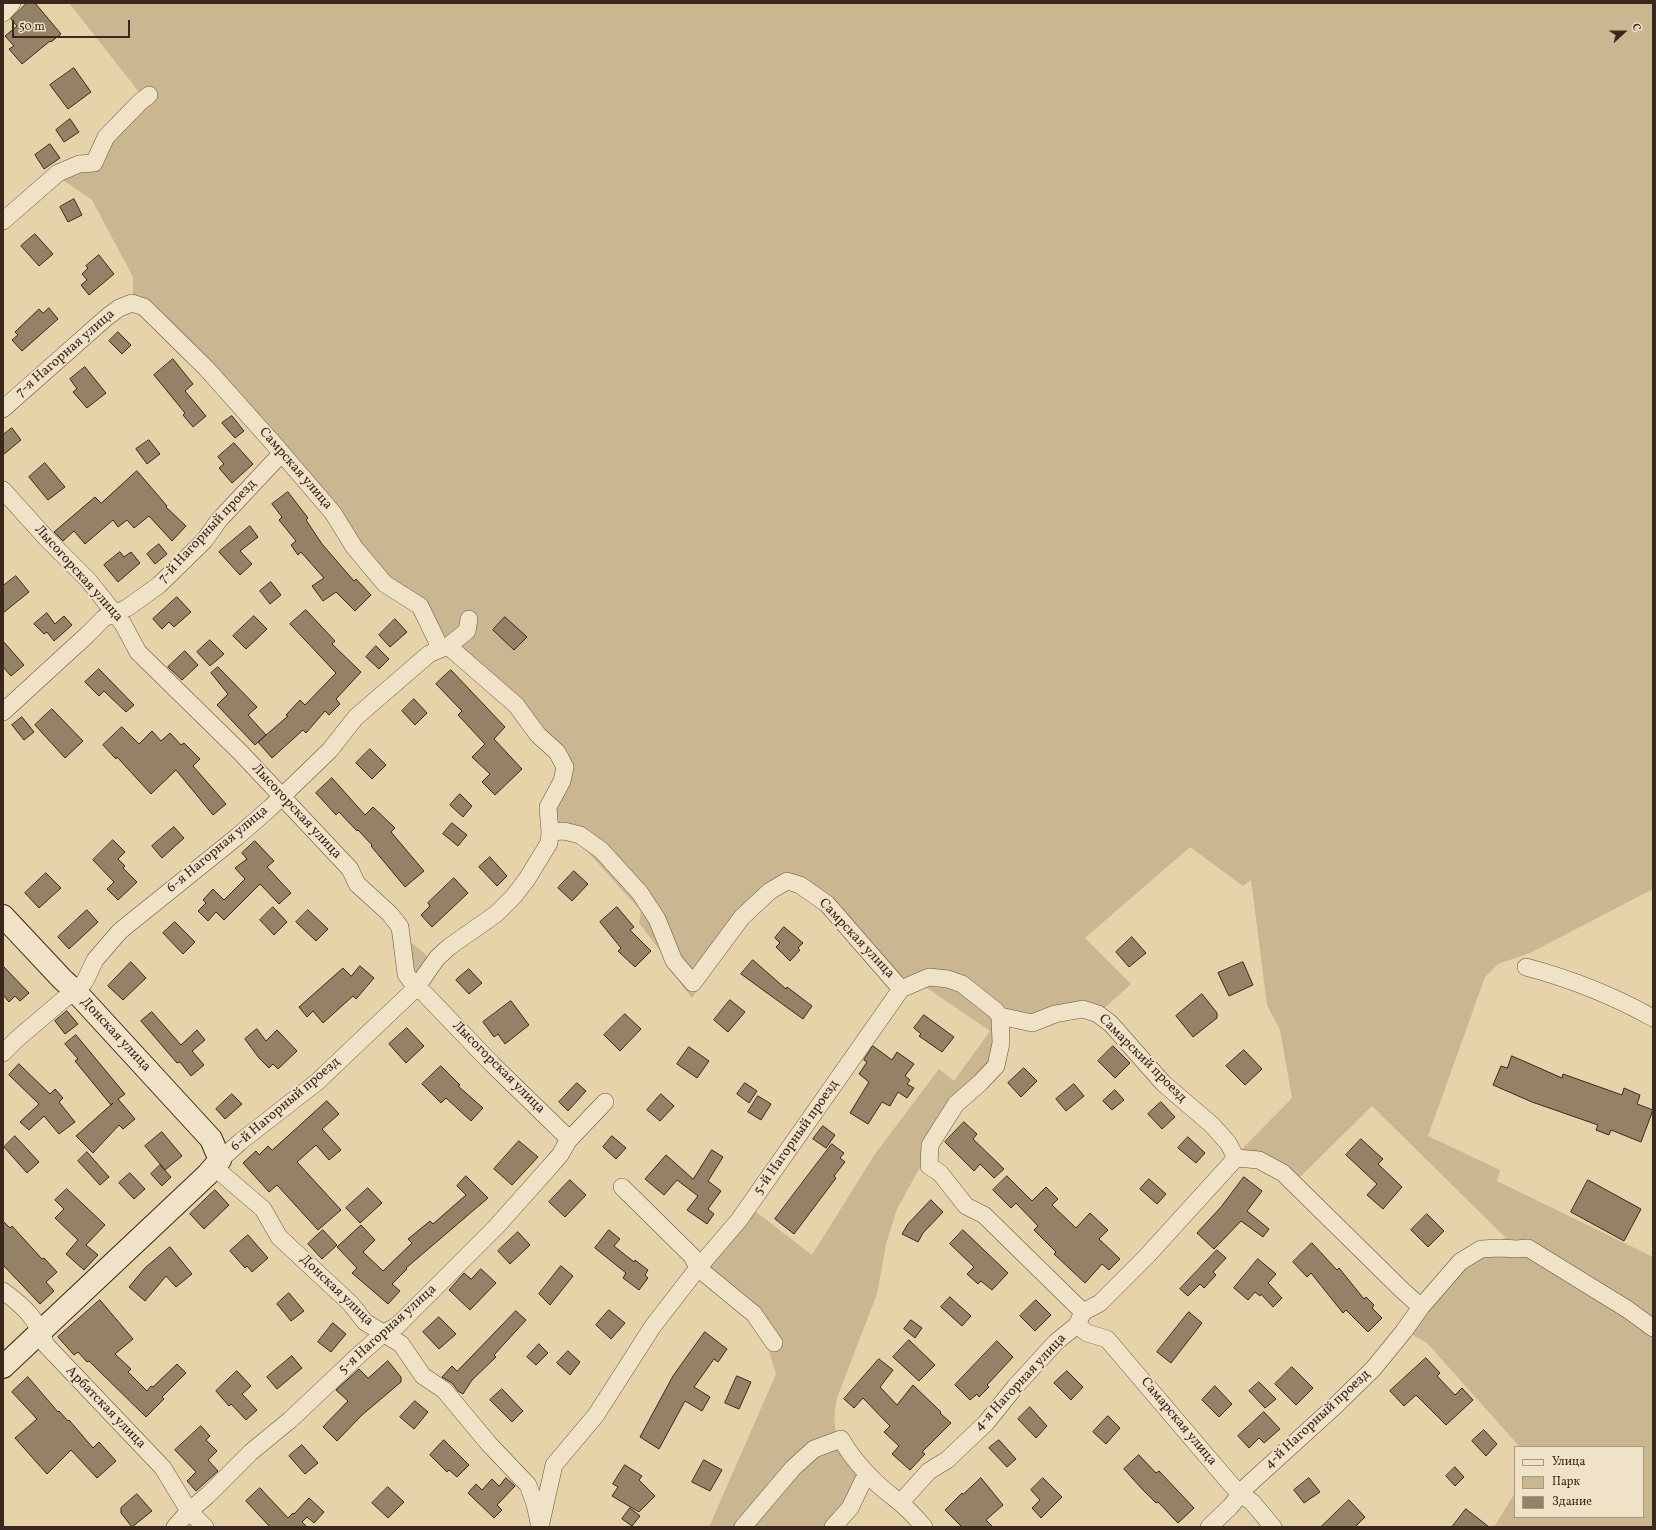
<!DOCTYPE html>
<meta charset="utf-8">
<style>
body{margin:0}
#map{position:relative;width:1656px;height:1530px;overflow:hidden;background:#e7d3a9;font-family:Vollkorn,serif}
canvas{display:block}
.frame{position:absolute;inset:0;border:4px solid #3a281d;pointer-events:none}
.legend{position:absolute;left:1514px;top:1446px;width:130px;height:72px;box-sizing:border-box;background:#efe2c7;border:1px solid #a79883;margin:0;padding:5px 7px;list-style:none;font-size:12px;color:#3a281d}
.legend li{display:flex;align-items:center;gap:8px;height:20px}
.legend b{width:20px;border:1px solid #a79883}
.north{position:absolute;left:1604px;top:12px;width:40px;height:40px;-webkit-text-stroke:3px #efe2c7;paint-order:stroke;rotate:69deg;font-size:11px;font-weight:700;line-height:16px;text-align:center;color:#3a281d}
.north::after{content:'';display:block;margin:auto;width:14px;height:18px;background:#3a281d;clip-path:polygon(50% 0,100% 100%,50% 72%,0 100%)}
.scale{position:absolute;left:12px;top:20px;width:118px;height:18px;box-sizing:border-box;border:2px solid #3a281d;border-top:0;padding-left:5px;font-size:12px;line-height:14px;white-space:nowrap;color:#3a281d;-webkit-text-stroke:3px #efe2c7;paint-order:stroke}
</style>
<div id="map">
<canvas width="1656" height="1530"></canvas>
<div class="frame"></div>
<ul class="legend">
<li><b style="height:5px;background:#efe2c7"></b>Улица</li>
<li><b style="height:11px;background:#cab691"></b>Парк</li>
<li><b style="height:11px;background:#948166"></b>Здание</li>
</ul>
<div class="north">С</div>
<div class="scale">50 m</div>
</div>
<script>
const context = document.querySelector('canvas').getContext('2d');
context.lineJoin = 'round';
function paint(path, color) {
  context.fillStyle = color;
  context.fill(path, 'evenodd');
}
function trace(path, color, width, dash) {
  context.strokeStyle = color;
  context.lineWidth = width;
  context.lineCap = dash ? 'butt' : 'round';
  context.setLineDash(dash || []);
  context.stroke(path);
}
function label(font, color, halo, rows, align = 'center') {
  context.font = font + ' Vollkorn,serif';
  context.lineWidth = 3.5;
  context.setLineDash([]);
  context.textBaseline = 'middle';
  context.strokeStyle = halo;
  context.fillStyle = color;
  for (const [text, x, y, turn = 0] of rows) {
    context.save();
    context.translate(x, y);
    context.rotate((+turn || 0) * Math.PI / 180);
    context.textAlign = isNaN(turn) ? turn : align;
    if (halo) context.strokeText(text, 0, 0);
    context.fillText(text, 0, 0);
    context.restore();
  }
}
const green = new Path2D(`
 M69,3H1653V889L1530,953L1498,964L1485,977L1428,1136L1500,1170L1497,1181L1653,1257V1527H1494L1515,1493V1517H1643V1447H1520L1427,1343L1411,1334L1480,1245L1506,1238L1372,1106L1299,1178L1283,1166L1242,1149L1292,1098L1280,1030L1267,1005L1251,880L1243,886L1190,847L1085,938L1131,984L1100,1012L1010,1014L964,980H901L887,975L799,890L788,887L745,920L692,998L681,984L663,954L639,923L641,911L576,839H561L553,808L567,766L440,640L133,298V277L92,200L60,178L77,161L92,153L139,92Z
 M407,939L425,954L428,960L414,976Z
 M921,984L961,988L996,1021L990,1063L924,1160L897,1209L886,1244L877,1294L837,1398C832,1422 834,1435 848,1456C851,1461 856,1467 857,1472C861,1487 836,1516 826,1527H709L776,1374L765,1338L707,1267L751,1208L812,1255L875,1154L939,1069L954,1081L990,1031Z`);
const building = new Path2D(`
 M27,3H35L61,34L51,42L50,41L22,64L9,49L14,46L5,36L17,26L11,19Z
 M74,68L91,92L68,109L50,85Z
 M70,119L79,132L64,142L56,130Z
 M50,144L60,158L44,169L35,155Z
 M74,199L82,215L68,222L60,207Z
 M35,234L53,254L39,266L21,246Z
 M99,255L114,274L89,295L81,285L87,280L82,274L88,268L86,266Z
 M49,308L58,319L22,351L12,340L18,335L15,332L39,309L43,313Z
 M118,332L131,345L122,354L109,341Z
 M173,359L193,384L185,391L206,416L193,427L183,415L185,413L154,375Z
 M85,367L106,393L87,408L73,392L77,389L70,379Z
 M232,416L244,431L235,438L222,423Z
 M12,428L21,440L3,455V435Z
 M149,440L160,454L147,464L136,449Z
 M234,443L253,464L232,483L219,468L224,464L218,457Z
 M45,463L65,487L48,500L29,477Z
 M137,471L167,506L166,507L186,526L172,541L149,516L134,528L127,520L118,527L113,520L85,544L74,531L63,541L54,532L95,497L101,503Z
 M288,492L308,518L306,520L322,544L354,581L356,579L371,595L355,611L336,592L323,601L312,586L324,578L301,552L298,555L291,545L296,541L279,520L282,517L272,504Z
 M250,526L258,537L240,551L252,564L240,575L219,552Z
 M159,544L167,554L155,564L147,554Z
 M120,552L124,557L131,552L140,563L118,582L104,565Z
 M16,576L29,592L3,613V586Z
 M271,582L281,595L270,604L260,591Z
 M177,597L191,612L174,627L169,622L162,629L153,619Z
 M306,610L335,641L332,644L361,672L336,699L340,704L329,715L325,711L306,733L303,730L272,758L258,742L288,716L286,715L300,700L305,705L336,673L290,624Z
 M47,613L55,624L64,616L72,625L54,641L47,632L44,634L34,624Z
 M254,616L267,629L246,649L233,636Z
 M505,617L527,637L514,650L493,630Z
 M395,619L407,632L390,647L379,635Z
 M210,640L224,654L210,666L197,652Z
 M3,641L24,665L11,676L3,667Z
 M376,646L389,659L379,669L366,657Z
 M185,651L198,665L182,680L168,667Z
 M218,667L257,707L248,715L266,735L255,745L217,705L228,694L211,673Z
 M99,669L134,705L126,712L104,691L99,696L85,682Z
 M451,670L505,727L494,739L522,769L495,795L482,782L490,774L472,757L485,744L458,715L462,711L436,684Z
 M414,699L427,713L415,725L402,711Z
 M52,709L83,741L65,758L35,725Z
 M22,717L34,732L24,740L12,725Z
 M122,727L139,744L152,731L161,741L170,733L181,745L184,743L200,759L193,766L226,804L213,815L176,770L151,794L117,757L116,759L103,745Z
 M370,749L386,765L372,779L356,763Z
 M332,778L365,815L373,807L395,828L391,832L424,871L405,887L371,846L372,845L358,830L357,831L339,812L336,815L316,793Z
 M460,794L472,806L463,817L450,805Z
 M452,823L467,835L458,846L443,834Z
 M174,827L184,838L162,858L152,846Z
 M113,840L125,852L118,859L125,866L123,868L137,882L118,900L107,889L114,882L93,860Z
 M255,841L274,861L267,867L291,893L279,904L260,884L224,920L216,912L208,921L198,911L206,903L203,900L213,889L224,900L245,879L235,868L247,859L242,853Z
 M490,857L507,876L497,886L479,867Z
 M574,871L588,884L572,901L558,888Z
 M46,873L61,888L39,908L25,893Z
 M454,878L468,893L432,927L421,915L430,906L428,903Z
 M273,907L287,922L274,935L260,920Z
 M617,907L634,927L630,930L651,951L635,967L618,951L621,948L600,922Z
 M87,910L98,922L69,949L58,937Z
 M308,910L328,929L316,941L296,922Z
 M175,922L195,942L183,954L163,933Z
 M784,927L803,943L798,948L800,950L790,961L776,947L780,943L775,938Z
 M1132,937L1146,953L1129,967L1116,952Z
 M753,960L786,989L787,987L812,1006L803,1019L741,974Z
 M131,962L146,978L123,1000L108,986Z
 M1243,962L1253,985L1229,996L1218,973Z
 M3,966L29,993L20,1001L15,996L9,1002L3,995Z
 M360,966L374,978L356,999L353,996L323,1023L313,1011L307,1017L299,1007L343,968L351,976Z
 M469,969L482,983L469,994L456,980Z
 M1202,994L1217,1013V1018L1193,1037L1176,1016Z
 M730,1000L745,1012L728,1032L714,1020Z
 M511,1001L529,1025L505,1044L498,1034L494,1037L483,1022Z
 M67,1011L78,1024L65,1034L55,1021Z
 M152,1012L181,1045L197,1030L205,1040L192,1051L204,1065L191,1076L180,1062L177,1063L141,1021Z
 M625,1014L641,1029L620,1051L604,1035Z
 M924,1015L954,1037L942,1052L919,1036L921,1034L914,1028Z
 M407,1028L424,1046L406,1063L389,1044Z
 M257,1029L266,1041L277,1030L297,1051L278,1069L273,1064L269,1068L259,1058L245,1039Z
 M76,1035L125,1094L118,1099L135,1119L123,1129L119,1125L93,1153L76,1136L113,1103L111,1105L75,1061L78,1059L65,1044Z
 M873,1046L892,1060L897,1052L914,1064L905,1076L910,1080L907,1084L914,1088L907,1098L898,1092L890,1106L882,1102L868,1124L850,1113L869,1082L859,1074L867,1062L864,1060Z
 M1113,1046L1130,1063L1115,1078L1098,1061Z
 M689,1047L709,1061L697,1078L677,1064Z
 M1244,1050L1262,1069L1245,1085L1226,1066Z
 M1512,1056L1562,1078L1563,1074L1622,1095L1624,1088L1640,1095L1637,1104L1653,1110L1641,1142L1611,1130L1609,1135L1596,1130L1598,1125L1532,1102L1493,1085L1501,1066L1507,1068Z
 M19,1064L50,1094L55,1089L63,1098L59,1102L75,1122L59,1134L44,1116L29,1130L20,1122L39,1104L9,1075Z
 M441,1066L460,1085L458,1086L483,1108L471,1121L446,1098L441,1103L422,1084Z
 M1024,1068L1037,1081L1021,1097L1008,1083Z
 M577,1083L586,1091L568,1111L559,1102Z
 M745,1083L757,1091L749,1103L737,1094Z
 M1074,1084L1084,1096L1066,1111L1056,1099Z
 M1115,1090L1124,1100L1112,1110L1103,1101Z
 M232,1094L242,1104L225,1119L216,1109Z
 M661,1094L674,1106L660,1121L647,1110Z
 M758,1096L771,1104L761,1120L748,1112Z
 M327,1101L339,1114L322,1129L341,1150L329,1160L316,1145L297,1162L341,1210L318,1230L277,1185L269,1192L243,1163L256,1151L259,1155L268,1146L272,1150Z
 M1161,1102L1175,1117L1162,1129L1148,1114Z
 M964,1122L977,1134L973,1139L1004,1169L994,1178L980,1164L974,1171L945,1142Z
 M823,1126L835,1135L826,1148L813,1139Z
 M162,1132L182,1156L165,1170L145,1146Z
 M15,1136L39,1162L27,1173L4,1147Z
 M612,1136L626,1148L616,1159L603,1147Z
 M1188,1137L1205,1153L1196,1163L1178,1148Z
 M1361,1139L1383,1159L1378,1164L1402,1187L1383,1209L1367,1195L1377,1184L1346,1155Z
 M519,1141L538,1157L512,1185L494,1169Z
 M832,1144L844,1153L840,1158L845,1162L834,1176L836,1178L794,1234L775,1219Z
 M712,1150L723,1157L708,1181L721,1191L708,1209L714,1214L707,1224L687,1210L698,1196L677,1180L664,1195L645,1179L666,1155L693,1179Z
 M87,1152L109,1177L100,1185L78,1161Z
 M160,1165L171,1177L162,1186L151,1174Z
 M130,1173L145,1189L134,1199L119,1183Z
 M466,1176L488,1198L406,1268L407,1269L392,1284L400,1291L388,1304L352,1273L357,1268L337,1247L361,1225L375,1240L363,1252L383,1271L412,1243L408,1239L430,1221L433,1224L466,1195L457,1186Z
 M1007,1176L1032,1201L1046,1187L1058,1199L1052,1205L1076,1228L1090,1213L1108,1230L1099,1239L1120,1259L1109,1270L1102,1264L1085,1283L1054,1254L1056,1252L1034,1230L1038,1226L1016,1203L1011,1208L993,1190Z
 M1244,1177L1262,1191L1247,1211L1269,1229L1263,1237L1241,1221L1214,1249L1197,1233L1221,1207Z
 M1149,1179L1166,1194L1157,1204L1140,1189Z
 M570,1180L586,1195L565,1217L549,1202Z
 M1588,1180L1641,1209L1624,1241L1571,1212Z
 M368,1188L382,1203L360,1223L346,1208Z
 M67,1189L105,1225L86,1245L98,1255L84,1270L66,1254L78,1240L55,1218L64,1209L55,1200Z
 M215,1190L229,1205L204,1229L190,1214Z
 M931,1200L943,1212L923,1233L918,1242L902,1234L908,1224Z
 M1427,1214L1444,1231L1428,1247L1411,1230Z
 M3,1221L10,1228L12,1226L42,1259L44,1258L57,1272L46,1282L54,1291L40,1304L3,1265Z
 M323,1230L337,1245L322,1259L308,1244Z
 M609,1230L620,1239L614,1246L634,1262L635,1260L648,1270L645,1275L648,1278L639,1290L623,1278L626,1273L595,1248Z
 M963,1230L1008,1273L992,1290L981,1281L978,1284L967,1274L974,1267L950,1244Z
 M518,1232L530,1245L510,1264L498,1251Z
 M248,1235L268,1258L252,1272L247,1266L245,1268L230,1251Z
 M1312,1243L1337,1270L1339,1268L1364,1299L1366,1297L1374,1305L1372,1308L1382,1318L1368,1332L1346,1310L1343,1313L1311,1273L1307,1277L1293,1262Z
 M170,1247L192,1274L176,1287L166,1276L145,1301L129,1287L145,1268Z
 M1217,1250L1226,1258L1213,1272L1216,1275L1204,1288L1200,1284L1188,1296L1180,1289Z
 M1258,1259L1276,1274L1268,1283L1282,1298L1273,1307L1261,1294L1260,1296L1255,1292L1248,1300L1234,1288Z
 M561,1266L573,1276L550,1305L539,1294Z
 M481,1269L496,1283L470,1310L449,1290L464,1273L471,1279Z
 M289,1293L304,1311L291,1321L277,1304Z
 M950,1297L971,1316L962,1326L941,1307Z
 M100,1300L133,1339L115,1354L131,1369L128,1372L147,1391L151,1386L153,1387L177,1364L186,1373L162,1397L164,1399L146,1417L89,1361L87,1362L78,1352L74,1355L58,1337Z
 M1036,1300L1051,1315L1035,1331L1020,1316Z
 M609,1310L625,1323L611,1339L596,1325Z
 M516,1311L526,1320L494,1355L496,1357L472,1380L463,1394L458,1391L452,1383L442,1377L452,1366L457,1371Z
 M1189,1312L1202,1323L1171,1363L1157,1352Z
 M439,1317L456,1334L439,1349L423,1332Z
 M911,1320L922,1328L915,1338L904,1329Z
 M333,1323L346,1334L331,1352L318,1342Z
 M705,1332L727,1349L718,1362L714,1359L694,1387L710,1397L702,1411L685,1401L659,1449L640,1437L673,1376Z
 M909,1340L935,1365L919,1381L893,1357Z
 M997,1341L1013,1357L987,1385L989,1387L979,1397L977,1394L970,1400L955,1385Z
 M539,1344L548,1353L536,1365L527,1357Z
 M568,1351L580,1362L570,1375L557,1363Z
 M292,1356L302,1368L277,1389L267,1377Z
 M1426,1358L1440,1373L1437,1376L1455,1395L1462,1388L1473,1400L1446,1425L1416,1395L1404,1406L1390,1391Z
 M879,1359L893,1370L880,1387L897,1405L913,1385L941,1412L940,1413L951,1423L922,1452L925,1454L910,1470L892,1454L899,1446L884,1432L890,1426L863,1398L854,1408L844,1399Z
 M388,1361L401,1377V1382L362,1415L337,1441L323,1427L348,1401L336,1390L359,1369L368,1378Z
 M1292,1367L1313,1388L1296,1405L1275,1384Z
 M237,1371L251,1386L242,1394L257,1410L246,1420L231,1404L229,1406L216,1391Z
 M1067,1371L1083,1387L1071,1400L1054,1383Z
 M737,1376L751,1382L739,1409L725,1403Z
 M28,1377L58,1412L59,1411L68,1421L69,1420L93,1448L99,1442L116,1461L97,1478L71,1450L47,1474L15,1438L37,1419L12,1392Z
 M1259,1382L1276,1399L1265,1408L1249,1391Z
 M1215,1386L1232,1404L1219,1417L1202,1400Z
 M502,1389L523,1411L512,1422L490,1400Z
 M415,1401L428,1412L414,1429L400,1417Z
 M1030,1407L1047,1426L1036,1438L1018,1419Z
 M1264,1412L1280,1429L1264,1443L1259,1438L1249,1448L1238,1436Z
 M1108,1416L1120,1428L1106,1444L1093,1432Z
 M201,1426L210,1436L206,1440L217,1451L208,1460L218,1471L196,1491L187,1481L196,1472L175,1450Z
 M1484,1430L1497,1444L1486,1456L1472,1441Z
 M444,1440L469,1465L457,1477L449,1470L447,1472L430,1455Z
 M999,1440L1016,1459L1007,1467L989,1448Z
 M302,1445L318,1463L305,1474L289,1456Z
 M1139,1455L1156,1473L1159,1471L1194,1508L1178,1523L1158,1502L1156,1503L1142,1489L1124,1469Z
 M704,1460L722,1470L710,1491L692,1482Z
 M625,1465L642,1476L639,1480L655,1496L639,1512L612,1496L618,1487L613,1484Z
 M1455,1467L1464,1477L1455,1486L1446,1476Z
 M506,1478L515,1486L497,1505L502,1510L494,1518L468,1493L476,1484L482,1490L492,1479L499,1486Z
 M981,1478L1003,1505L986,1520L993,1527H962L945,1510L962,1493L963,1494Z
 M1043,1478L1062,1497L1041,1518L1032,1508L1040,1500L1031,1490Z
 M1309,1478L1320,1492L1304,1503L1294,1490Z
 M388,1487L404,1502L388,1518L372,1503Z
 M260,1488L288,1518L293,1513L294,1514L309,1498L324,1512L314,1523L307,1517L302,1522L307,1527H270L246,1501Z
 M137,1494L152,1511L132,1527L121,1513V1508Z
 M1349,1500L1365,1517L1355,1527H1321Z
 M630,1508L640,1516L632,1526L622,1519Z
 M1466,1509L1489,1527H1452Z`);
const street = new Path2D(`
 M3,13L12,3
 M3,221L58,173L79,164L94,163L106,137L140,102L149,95
 M3,409L107,317L119,308L132,303L144,307L206,368L273,443L333,513L354,547L385,584L420,606L436,639L439,649
 M3,490L47,539L89,581L123,624L138,652L241,753L350,869L357,884L390,914L400,927L406,974L416,988L424,993L492,1064L565,1135L568,1141
 M3,712L87,635L104,618L127,608L159,585L204,541L219,520L281,454
 M550,832L564,831L580,835L601,850L640,893L657,919L674,961L693,983L742,917L770,891L787,881L800,885L827,904L901,989
 M1526,967C1571,979 1612,995 1653,1018
 M1000,1016L1032,1023L1055,1014L1083,1009L1098,1014L1111,1024L1163,1083L1212,1125L1228,1143L1236,1158
 M3,1053L17,1039L64,999L76,992L85,981L95,960L120,931L238,836L270,808L330,750L356,717L429,654L448,646L467,631L469,619
 M1236,1158L1259,1160L1283,1173L1403,1291L1421,1307
 M220,1160L240,1142L317,1082L416,988L437,958L449,947L496,914L514,896L527,879L549,843L550,832L548,807L562,781L565,767L557,752L538,735L516,705L448,646
 M214,1167L263,1209L279,1237L351,1304L365,1322L401,1344L423,1376L444,1390L489,1444L528,1485L535,1504L539,1523
 M622,1187L692,1256L698,1268L754,1314L774,1343
 M3,1291C26,1308 36,1318 46,1345L163,1468L189,1511L205,1527
 M1077,1325L1087,1333L1107,1339L1228,1481L1240,1494L1252,1502L1273,1527
 M901,1502L929,1471L947,1460L986,1423L1015,1387L1056,1342L1077,1325L1083,1312L1100,1303L1146,1257L1236,1158
 M175,1527L189,1511L208,1495L251,1452L290,1420L361,1353L384,1333L397,1326L496,1227L546,1171L560,1155L568,1141L605,1102
 M540,1527L554,1465L596,1415L653,1326L698,1268L739,1220L901,989L929,977L948,979L962,984L995,1010L1000,1016L1001,1043L996,1066L980,1083L956,1104L942,1126L930,1145L929,1166L940,1173L966,1206L984,1215L1083,1312
 M743,1527L793,1468L814,1449L841,1439C853,1460 873,1482 893,1497C905,1506 914,1515 924,1527
 M833,1527L850,1508L863,1481L869,1476
 M1209,1527L1230,1507L1247,1486L1334,1407L1373,1369L1404,1331L1421,1307L1460,1262L1481,1249L1500,1248L1517,1249L1528,1248L1627,1309L1653,1328`);
const secondary = new Path2D(`
 M3,916L62,979L76,992L211,1139L220,1160L207,1175L3,1367`);
const streetNames = [
 ["7-я Нагорная улица",66,354,-41],
 ["Самрская улица",295,469,49],
 ["7-й Нагорный проезд",208,532,-47],
 ["Лысогорская улица",78,574,48],
 ["Лысогорская улица",296,812,47],
 ["6-я Нагорная улица",218,850,-40],
 ["Самрская улица",856,939,47],
 ["Донская улица",115,1035,47],
 ["Самарский проезд",1142,1059,45],
 ["Лысогорская улица",498,1068,45],
 ["6-й Нагорный проезд",286,1105,-40],
 ["5-й Нагорный проезд",797,1138,-55],
 ["Донская улица",336,1291,44],
 ["5-я Нагорная улица",388,1330,-42],
 ["4-я Нагорная улица",1021,1383,-47],
 ["Арбатская улица",105,1408,46],
 ["4-й Нагорный проезд",1318,1420,-43],
 ["Самарская улица",1178,1422,50]
];
paint(green, '#cab691');
paint(building, '#948166');
trace(building, '#3a281d', 1);
trace(street, '#655340', 18);
trace(secondary, '#3a281d', 24);
trace(street, '#efe2c7', 17);
trace(secondary, '#efe2c7', 22);
label('14px', '#3a281d', '#efe2c7', streetNames);
</script>
